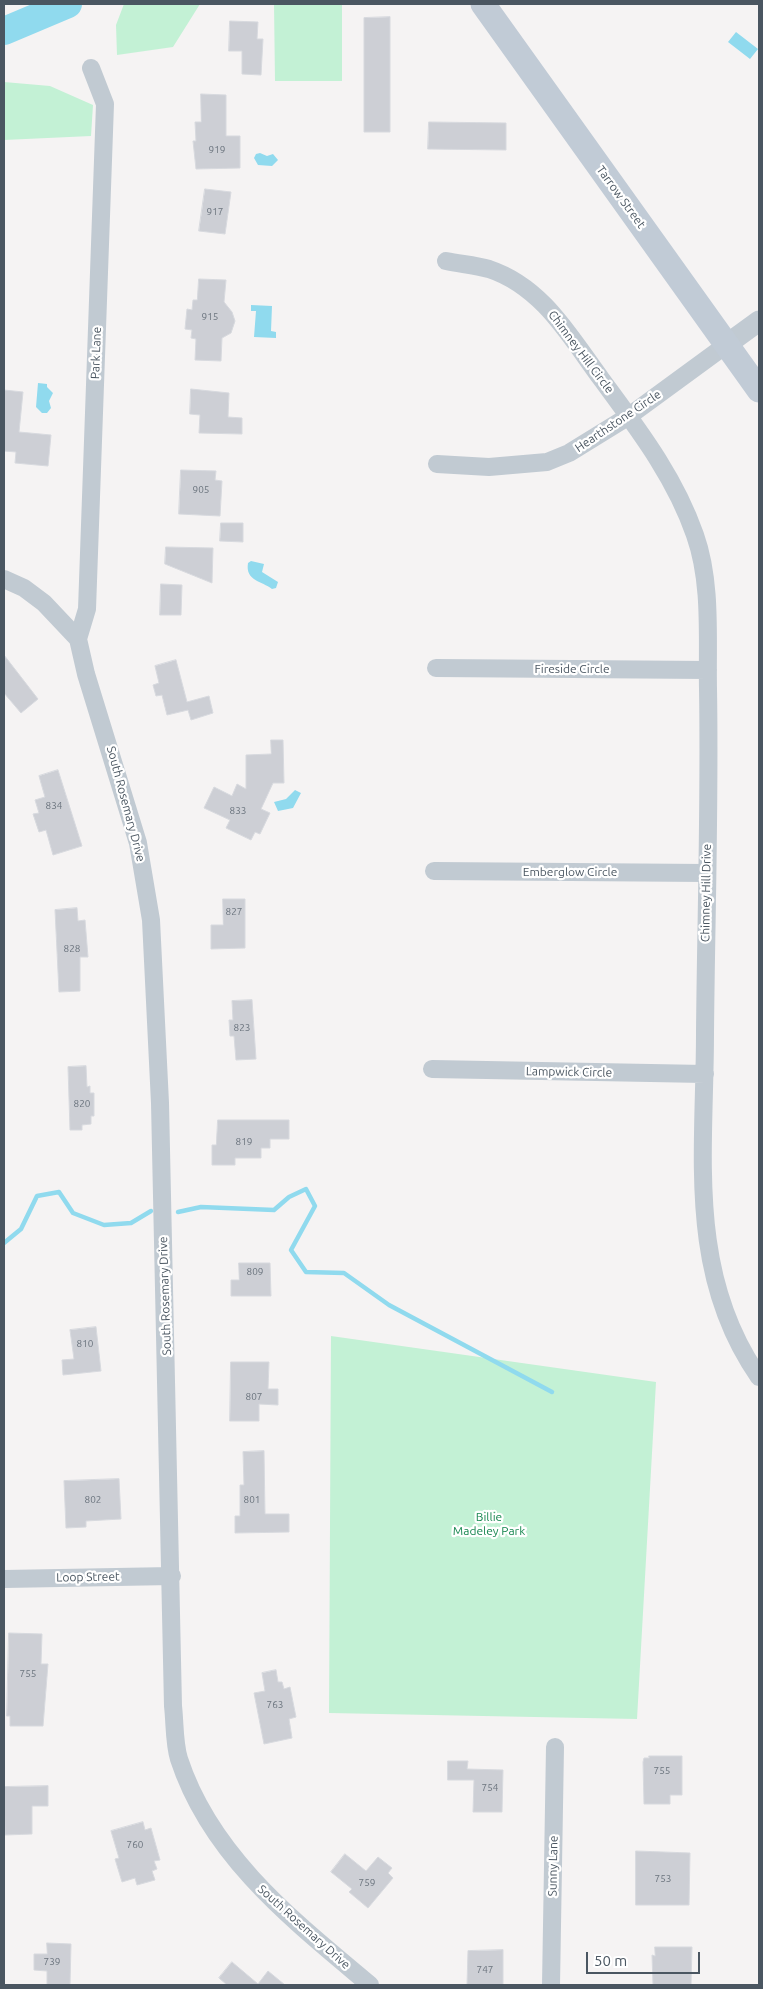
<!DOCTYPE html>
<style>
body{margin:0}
#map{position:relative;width:763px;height:1989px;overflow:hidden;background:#f5f3f3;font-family:Ubuntu,sans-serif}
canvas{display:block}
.frame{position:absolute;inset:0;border:5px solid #4a5661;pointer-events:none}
.scale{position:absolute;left:586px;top:1952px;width:114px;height:22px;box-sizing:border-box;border:2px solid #4a5661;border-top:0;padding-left:6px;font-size:15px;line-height:18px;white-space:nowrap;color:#4a5661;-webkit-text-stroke:4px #fff;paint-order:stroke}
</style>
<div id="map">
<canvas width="763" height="1989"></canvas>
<div class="frame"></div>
<div class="scale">50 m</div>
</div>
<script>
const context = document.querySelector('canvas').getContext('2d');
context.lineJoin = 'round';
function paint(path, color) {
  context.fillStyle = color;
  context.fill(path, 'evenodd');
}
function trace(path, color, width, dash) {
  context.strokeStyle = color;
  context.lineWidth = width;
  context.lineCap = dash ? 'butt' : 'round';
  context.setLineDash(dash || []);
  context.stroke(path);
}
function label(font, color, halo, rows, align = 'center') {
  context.font = font + ' Ubuntu,sans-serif';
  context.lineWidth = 4.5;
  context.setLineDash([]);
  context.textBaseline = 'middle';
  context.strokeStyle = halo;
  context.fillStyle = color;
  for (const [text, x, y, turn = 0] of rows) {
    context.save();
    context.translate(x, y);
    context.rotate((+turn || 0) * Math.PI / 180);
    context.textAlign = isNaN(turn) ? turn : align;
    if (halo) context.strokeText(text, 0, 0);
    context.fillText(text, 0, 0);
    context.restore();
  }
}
const green = new Path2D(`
 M124,4H200L173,47L117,55L116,25Z
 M274,4H342V81H275Z
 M4,82L50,86L93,105L91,136L4,140Z
 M331,1336L656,1382L637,1719L329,1713Z`);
const water = new Path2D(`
 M736,32L758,49L750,59L728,42Z
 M260,153L267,156L273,154L278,160L272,166L258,165L254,158L256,154Z
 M251,305L272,306L271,331L276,332V338L254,337L256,311H251Z
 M38,383L47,384V387L53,393L49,401L51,408L47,413H42L36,407Z
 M251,561L264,564L262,572L278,582L276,588L272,589C262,581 245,581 248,563Z
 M295,790L301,793L293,808L278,811L274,802L286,799Z`);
const stream = new Path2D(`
 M178,1212L201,1207L274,1210L289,1197L306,1189L315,1206L291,1250L306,1272L344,1273L389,1305L552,1392
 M4,1243L21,1229L37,1196L59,1192L73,1213L104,1225L131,1223L151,1211`);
const river = new Path2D(`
 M4,31L68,4`);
const building = new Path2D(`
 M390,17V132H364V18Z
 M230,21L258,22L257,39H263L261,75L242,74V51H229Z
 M201,94L226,95V136H240V168L196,169L193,141H196L195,122H201Z
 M429,122L506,123V150L428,149Z
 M205,189L231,192L225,234L199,231Z
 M199,279L226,280L224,302L232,312L235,321L231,333L222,338L221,361L195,360L196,339L191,338L192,330L185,329L187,309L192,310L193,300H197Z
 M191,389L229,393L228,417L242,418V434L199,433L200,415L190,414Z
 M4,390L23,392L19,432L51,435L48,466L15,463L16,452L4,451Z
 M181,470L216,471L215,480L222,481L220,516L179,514Z
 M221,523H243V542L220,541Z
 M166,547L213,548L212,583L165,564Z
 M161,584L182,585L181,615H160Z
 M4,655L38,699L21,713L4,693Z
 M176,660L187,702L209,696L213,713L191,720L188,710L167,715L162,695L156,696L153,685L159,683L155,666Z
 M271,740H283L284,783H273L261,809L270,813L260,834L255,832L251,840L226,828L230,820L204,808L214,787L232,796L237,784L246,789V755L271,754Z
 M58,770L82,846L53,855L46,830L39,832L33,814L39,813L35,800L45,797L39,776Z
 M223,899H245V948L211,949V925H223Z
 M77,908L78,921L85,920L88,957H80V991L59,992L55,910Z
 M252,1000L256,1059L236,1060L234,1036H230L229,1020H233L232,1001Z
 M86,1066L87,1087L90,1086V1093H94V1116H91V1124L82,1125V1130H70L68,1067Z
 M218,1120H289V1139H270V1148H261V1158H235V1165H212V1145H216Z
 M239,1263H270L271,1296H231V1280H239Z
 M96,1327L101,1371L63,1375L62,1360L74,1359L70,1330Z
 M231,1362H269L268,1389H278V1405L259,1404V1421H230Z
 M264,1451L265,1514H289V1532L235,1533V1516H240V1485H244L243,1452Z
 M119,1479L121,1519L86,1521V1527L66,1528L64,1481Z
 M9,1633L42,1634L41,1664H48L43,1726H10V1716H7Z
 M276,1670L278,1682H282L284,1689L290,1687L296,1717L289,1719L292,1738L264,1744L254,1693L265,1691L262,1673Z
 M649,1756H682V1795H670V1804H644L643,1762L644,1758H649Z
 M448,1761H468L467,1769L503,1770L502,1812H473L474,1780H448Z
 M48,1786V1806H32V1834L5,1835L4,1787Z
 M143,1822L145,1830L151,1828L160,1860L154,1861L157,1869L152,1871L155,1880L137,1885L135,1878L122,1882L115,1859L119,1858L111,1831Z
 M636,1851L690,1853L689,1905H636Z
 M345,1854L366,1871L378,1857L392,1868L388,1873L393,1878L368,1908L349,1892L352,1889L331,1872Z
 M47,1943L71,1944L70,1985H47V1971L34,1970V1954H47Z
 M655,1947H692L691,1985H653L652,1955L655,1956Z
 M503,1950V1985H467L468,1951Z
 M232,1962L258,1984L268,1971L285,1985H227L219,1978Z`);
const minor = new Path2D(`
 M446,261C460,264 475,265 489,269C543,287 570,337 602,380C638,429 675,477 695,535C712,583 707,639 708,689C710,804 706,918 705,1033C705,1152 686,1273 759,1377
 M437,464L489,467L547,462L569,453L629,416L726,345
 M4,579L24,588L44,603L78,639L86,674L138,843L151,920L160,1103L173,1706C175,1723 174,1743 179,1759C211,1857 295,1922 370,1985
 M78,639L87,609L105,104L91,68
 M436,668L708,670
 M434,871L706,873
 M432,1069L705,1074
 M4,1579L172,1576
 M551,1985L555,1747`);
const tertiary = new Path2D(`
 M726,345L759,321`);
const secondary = new Path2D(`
 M483,4L759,390`);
const numberNames = [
 ["919",217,150],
 ["917",215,212],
 ["915",210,317],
 ["905",201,490],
 ["834",54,806],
 ["833",238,811],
 ["827",234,912],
 ["828",72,949],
 ["823",242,1028],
 ["820",82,1104],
 ["819",244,1142],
 ["809",255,1272],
 ["810",85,1344],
 ["807",254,1397],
 ["802",93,1500],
 ["801",252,1500],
 ["755",28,1674],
 ["763",275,1705],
 ["755",662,1771],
 ["754",490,1788],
 ["760",135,1845],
 ["753",663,1879],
 ["759",367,1883],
 ["739",52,1962],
 ["747",485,1970]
];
const streetNames = [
 ["Tarrow Street",621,197,54],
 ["Chimney Hill Circle",581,352,53],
 ["Park Lane",96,353,-88],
 ["Hearthstone Circle",618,421,-34],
 ["Fireside Circle",572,669],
 ["South Rosemary Drive",126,804,75],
 ["Emberglow Circle",570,872],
 ["Chimney Hill Drive",706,893,-89],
 ["Lampwick Circle",569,1072,1],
 ["South Rosemary Drive",165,1296,-92],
 ["Loop Street",88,1577,-1],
 ["Sunny Lane",553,1866,-89],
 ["South Rosemary Drive",304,1927,42]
];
const parkNames = [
 ["Billie",489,1517],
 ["Madeley Park",489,1531]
];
paint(green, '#c3f1d5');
paint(water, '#90daee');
trace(stream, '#90daee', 4.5);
trace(river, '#90daee', 28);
paint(building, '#cdcfd5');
trace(building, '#d7d9de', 1);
trace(minor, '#c1cad2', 18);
trace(tertiary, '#c1cad2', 21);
trace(secondary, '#c1cbd6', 25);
label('10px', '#6b747e', null, numberNames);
label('12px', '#4a5661', '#fff', streetNames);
label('12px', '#17864f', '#fff', parkNames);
</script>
